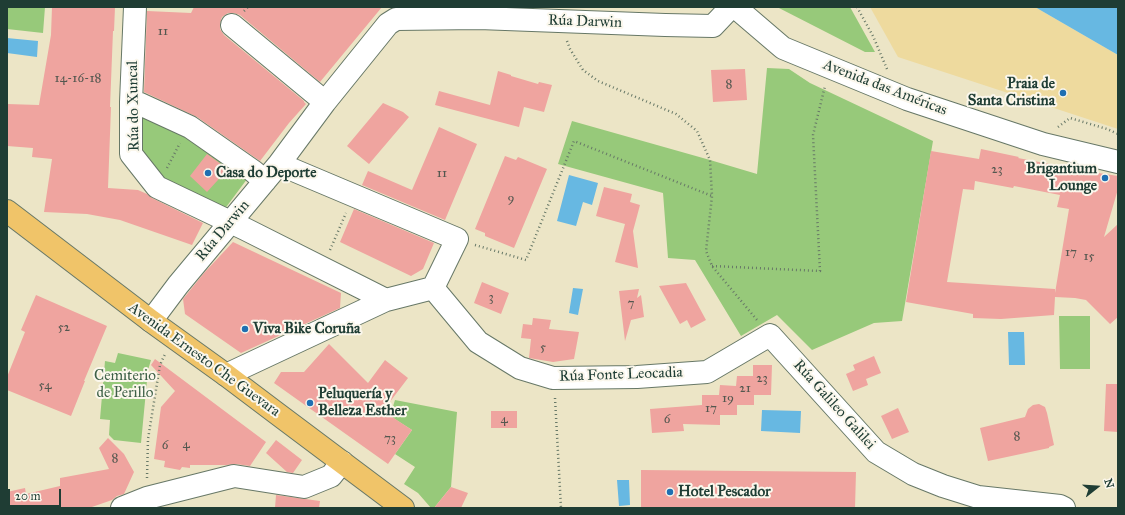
<!DOCTYPE html>
<meta charset="utf-8">
<style>
body{margin:0}
#map{position:relative;width:1125px;height:515px;overflow:hidden;background:#ece5c6;font-family:"IM FELL Great Primer",serif}
canvas{display:block}
.frame{position:absolute;inset:0;border:8px solid #1f3d34;pointer-events:none}
.north{position:absolute;left:1077px;top:467px;width:40px;height:40px;-webkit-text-stroke:3px #fbf7ec;paint-order:stroke;rotate:73deg;font-size:11px;font-weight:700;line-height:16px;text-align:center;color:#1f3d34}
.north::after{content:'';display:block;margin:auto;width:14px;height:18px;background:#1f3d34;clip-path:polygon(50% 0,100% 100%,50% 72%,0 100%)}
.scale{position:absolute;left:8px;top:489px;width:53px;height:18px;box-sizing:border-box;border:2px solid #1f3d34;border-top:0;padding-left:5px;font-size:12px;line-height:14px;white-space:nowrap;color:#1f3d34;-webkit-text-stroke:3px #fbf7ec;paint-order:stroke}
</style>
<div id="map">
<canvas width="1125" height="515"></canvas>
<div class="frame"></div>
<div class="north">N</div>
<div class="scale">20 m</div>
</div>
<script>
const context = document.querySelector('canvas').getContext('2d');
context.lineJoin = 'round';
function paint(path, color) {
  context.fillStyle = color;
  context.fill(path, 'evenodd');
}
function trace(path, color, width, dash) {
  context.strokeStyle = color;
  context.lineWidth = width;
  context.lineCap = dash ? 'butt' : 'round';
  context.setLineDash(dash || []);
  context.stroke(path);
}
function label(font, color, halo, rows, align = 'center') {
  context.font = font + ' "IM FELL Great Primer",serif';
  context.lineWidth = 4;
  context.setLineDash([]);
  context.textBaseline = 'middle';
  context.strokeStyle = halo;
  context.fillStyle = color;
  for (const [text, x, y, turn = 0] of rows) {
    context.save();
    context.translate(x, y);
    context.rotate((+turn || 0) * Math.PI / 180);
    context.textAlign = isNaN(turn) ? turn : align;
    if (halo) context.strokeText(text, 0, 0);
    context.fillText(text, 0, 0);
    context.restore();
  }
}
const green = new Path2D(`
 M7,7H45L43,33L7,29Z
 M777,7H850L875,52H865Z
 M767,68L789,69L810,83L933,141L902,321L874,323L812,350L777,315L741,336L695,260L668,258L663,193L558,164L572,121L710,160L757,174Z
 M140,104L253,171L224,210L161,179L137,153Z
 M1059,316H1090V369H1060Z
 M118,353L151,360L148,370L141,443L114,440L109,435L110,420L100,419L105,361L115,363Z
 M395,400L457,412L451,487L434,508H431L418,493L404,484L415,467L395,454L412,430L390,416Z`);
const sand = new Path2D(`
 M870,7H1035L1118,55V129L898,57Z`);
const water = new Path2D(`
 M1035,7H1118V55Z
 M7,38L38,41L37,57L7,53Z
 M569,175L598,183L592,205L583,202L576,226L557,221Z
 M573,288L583,289L578,315L569,313Z
 M1008,332H1024L1025,365H1009Z
 M762,410L801,411L800,433L761,431Z
 M617,480H629L630,505L619,506Z`);
const building = new Path2D(`
 M52,7H115L114,31H113L110,107H111L108,188L138,190L147,194L152,198L203,223L192,245L120,220L87,214L44,212L52,159L32,157L33,148L7,146V104L39,105L51,35Z
 M194,7H382L320,82L240,15L234,13H228L222,17L220,23V29L224,35L304,101V102L306,104L289,123L260,161L197,117L144,92L147,11L191,13Z
 M745,69L747,100L713,102L711,70Z
 M498,71L511,75V76L538,84L539,82L552,85L544,112L524,107L519,127L435,105L439,91L490,105Z
 M383,103L403,112L409,117L369,164L347,146Z
 M439,127L477,144L445,220L362,185L368,171L412,190Z
 M981,149L1019,157L1018,158L1092,172L1118,176V189L1104,237L1118,224V317L1110,324L1086,300L1075,298L1055,297L1054,315L1001,319L973,318V314L906,302L931,151L979,159ZM975,181L1013,188L1014,186L1060,195L1057,207L1069,209L1055,293V289L947,282L963,189L974,190Z
 M207,154L228,169L207,192L190,176Z
 M505,156L516,160L518,157L547,169L514,248L485,236V233L475,229Z
 M604,187L632,194L630,202L640,205L633,231L638,268L615,262L625,224L596,216Z
 M354,209L434,243L423,269L411,276L340,242Z
 M233,242L341,293L340,308L241,353L185,314L183,299L204,273Z
 M482,282L509,293L501,314L474,303Z
 M686,283L706,320L691,328L687,320L680,324L659,286Z
 M639,289L637,298L641,295L644,317L631,320L625,341L619,291Z
 M36,295L107,326L84,381H85L71,416L7,390V377L25,332L21,330Z
 M533,318L551,320L549,329L579,332L574,359L553,362L529,358L531,339L521,338L523,324L532,325Z
 M329,344L368,383L385,360L408,378L383,411L412,430L388,464L274,383L281,372H304Z
 M874,356L881,373L866,379L868,385L853,391L846,374L855,370L853,365Z
 M155,359L266,442L250,466L236,464L226,465H190V468L182,467L180,470L164,467L165,461L154,459L161,407L175,391L151,365Z
 M753,365H772L771,395H754V405H737V415H720V425L683,424L684,431L652,433L650,409L702,405V395H719L720,385L736,386L737,376H753Z
 M1106,384H1118V432L1104,431Z
 M1039,404L1045,407L1047,413L1054,445L1049,447V448L988,461L980,428L1025,417L1028,409L1033,405Z
 M898,408L909,432L892,439L881,416Z
 M491,411H517V428H491Z
 M108,438L124,454L134,472L124,494L117,496L112,500L89,508H7V492L25,488L26,494L60,486V478L109,469L99,448Z
 M276,440L302,460L293,473L287,472L266,453Z
 M641,470L856,472L855,508H641Z
 M451,487L468,493L461,508H434Z
 M276,495L320,501L319,508H275Z`);
const path = new Path2D(`
 M857,7L873,36L887,69
 M244,11L248,7
 M567,41L570,49L583,70L598,81L676,114L697,131L710,160L712,196L706,251L712,266L757,320
 M1058,127L1070,118L1107,129L1118,134
 M167,168L180,143
 M475,245L526,260L574,141L712,196
 M330,250L346,213
 M712,266L820,271L813,135L825,86
 M555,398L561,508
 M147,478L148,439L160,365L165,354`);
const minor = new Path2D(`
 M135,7L131,102V154L157,187L245,229L386,300
 M735,7L783,48L907,99L1043,144L1118,162
 M232,25L325,102
 M131,102L140,104L190,127L253,171L265,181
 M279,164L457,239L433,288
 M433,288L478,342L520,368L553,378L637,377L707,372L770,335L876,452L913,474L943,486L978,497L1060,506L1064,508
 M151,321L178,285L279,164L325,102L388,24L396,19L479,18L665,25L713,26L731,7
 M226,375L386,300L433,288
 M122,508L147,498L234,476L304,487L331,476L342,462`);
const major = new Path2D(`
 M7,211L151,321L226,375L275,412L403,508`);
const markers = [
 [1063,93,4,"#1f6fb2"],
 [208,173,4,"#1f6fb2"],
 [1105,178,4,"#1f6fb2"],
 [245,329,4,"#1f6fb2"],
 [310,403,4,"#1f6fb2"],
 [670,492,4,"#1f6fb2"]
];
const numberNames = [
 ["11",163,32],
 ["14-16-18",78,79],
 ["8",729,85],
 ["23",997,170],
 ["11",442,174],
 ["9",511,199],
 ["17",1071,253],
 ["15",1089,257],
 ["3",491,298],
 ["7",631,304],
 ["52",64,328],
 ["5",543,348],
 ["23",762,379],
 ["54",45,386],
 ["21",745,389],
 ["19",728,399],
 ["17",711,409],
 ["4",504,420],
 ["6",667,420],
 ["8",1017,437],
 ["73",390,439],
 ["4",186,445],
 ["6",165,446],
 ["8",115,459]
];
const streetNames = [
 ["Rúa Darwin",585,22,2],
 ["Avenida das Américas",885,88,21],
 ["Rúa do Xuncal",134,106,-91],
 ["Rúa Darwin",223,231,-50],
 ["Avenida Ernesto Che Guevara",204,360,36],
 ["Rúa Fonte Leocadia",621,375,-2],
 ["Rúa Galileo Galilei",834,405,48]
];
const poiNames = [
 ["Praia de",1055,84,"right"],
 ["Santa Cristina",1055,101,"right"],
 ["Brigantium",1097,169,"right"],
 ["Lounge",1097,186,"right"],
 ["Casa do Deporte",216,173],
 ["Viva Bike Coruña",253,329],
 ["Peluquería y",318,394],
 ["Belleza Esther",318,411],
 ["Hotel Pescador",678,492]
];
const parkNames = [
 ["Cemiterio",125,376],
 ["de Perillo",125,393]
];
paint(green, '#97c97a');
paint(sand, '#eeda9e');
paint(water, '#67b8e2');
paint(building, '#efa49f');
trace(minor, '#677867', 24);
trace(major, '#677867', 24);
trace(path, '#677867', 2.5, [1, 3]);
trace(minor, '#fff', 22);
trace(major, '#f0c469', 22);
for (const [x, y, r, color] of markers) {
  const dot = new Path2D();
  dot.arc(x, y, r, 0, 2 * Math.PI);
  context.fillStyle = color;
  context.fill(dot);
  trace(dot, '#fbf7ec', 1.5);
}
label('13px', '#53574f', null, numberNames);
label('15px', '#1f3d34', '#fbf7ec', streetNames);
label('bold 15px', '#1f3d34', '#fbf7ec', poiNames, 'left');
label('15px', '#3d6046', '#fbf7ec', parkNames);
</script>
